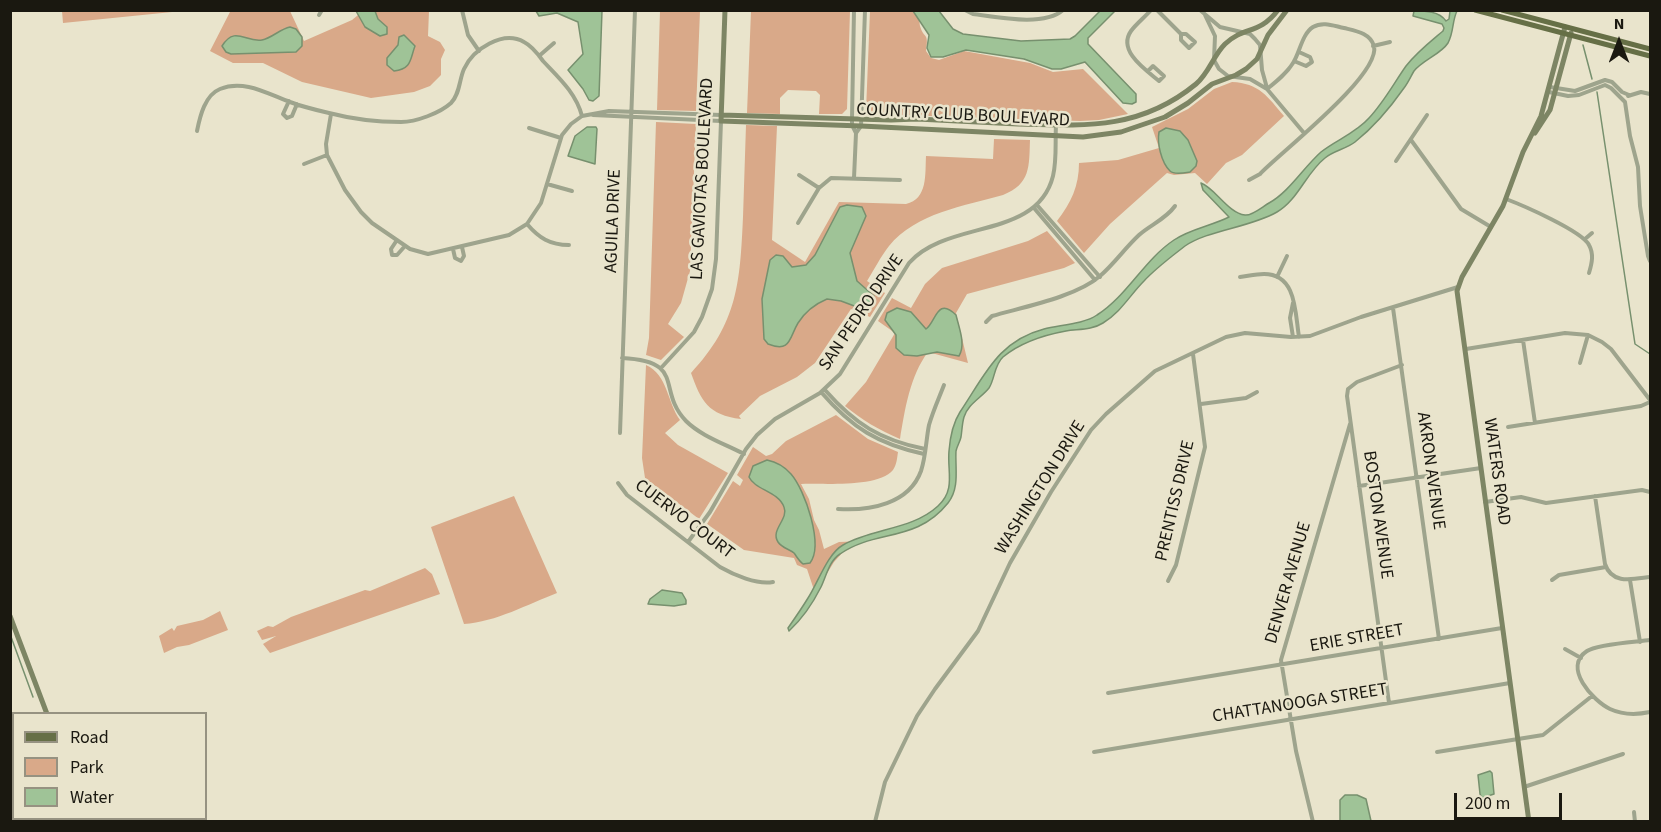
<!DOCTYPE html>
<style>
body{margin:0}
#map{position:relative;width:1661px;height:832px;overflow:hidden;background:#e9e4cc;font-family:"Source Sans 3",sans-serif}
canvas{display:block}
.frame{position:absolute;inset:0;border:12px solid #1a1810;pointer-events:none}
.legend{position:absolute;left:12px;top:712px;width:195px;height:108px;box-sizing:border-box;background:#e9e4cc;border:2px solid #969281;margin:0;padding:8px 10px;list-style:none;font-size:18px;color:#1a1810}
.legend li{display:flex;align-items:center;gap:12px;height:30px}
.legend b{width:30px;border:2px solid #969281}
.north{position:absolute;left:1589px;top:12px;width:60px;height:60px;-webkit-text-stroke:4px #e9e4cc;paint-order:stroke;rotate:0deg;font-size:16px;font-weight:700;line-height:24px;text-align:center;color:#1a1810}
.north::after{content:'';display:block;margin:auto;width:21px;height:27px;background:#1a1810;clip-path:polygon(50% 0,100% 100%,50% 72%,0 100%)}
.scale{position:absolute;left:1454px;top:793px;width:108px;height:27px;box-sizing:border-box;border:3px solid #1a1810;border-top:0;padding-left:8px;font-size:18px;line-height:21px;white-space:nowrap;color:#1a1810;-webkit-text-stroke:4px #e9e4cc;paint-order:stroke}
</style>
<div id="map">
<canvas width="1661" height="832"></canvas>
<div class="frame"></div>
<ul class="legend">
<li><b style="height:8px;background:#666f46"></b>Road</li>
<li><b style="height:16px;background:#d9a989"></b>Park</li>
<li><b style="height:16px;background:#9fc397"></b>Water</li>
</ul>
<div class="north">N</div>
<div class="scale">200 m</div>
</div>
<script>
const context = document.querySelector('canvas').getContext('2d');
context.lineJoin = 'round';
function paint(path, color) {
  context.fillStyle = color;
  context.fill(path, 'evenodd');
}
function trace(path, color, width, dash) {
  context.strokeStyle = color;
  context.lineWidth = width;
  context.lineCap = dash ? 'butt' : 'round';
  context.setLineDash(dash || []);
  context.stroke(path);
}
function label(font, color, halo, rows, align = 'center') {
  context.font = font + ' "Source Sans 3",sans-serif';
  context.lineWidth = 5;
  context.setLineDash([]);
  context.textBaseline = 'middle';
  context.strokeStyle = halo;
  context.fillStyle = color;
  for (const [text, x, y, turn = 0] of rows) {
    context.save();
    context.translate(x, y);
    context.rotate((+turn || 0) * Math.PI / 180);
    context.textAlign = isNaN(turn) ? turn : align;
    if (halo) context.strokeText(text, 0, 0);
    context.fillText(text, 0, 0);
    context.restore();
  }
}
const green = new Path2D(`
 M231,10L290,11L304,41L352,20L363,11H429L428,36L440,42L445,50L441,59V75L430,86L414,92L371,98L302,82L263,63H233L210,51Z
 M920,10C920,15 919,22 920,26C924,40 929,31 926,51L931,58L939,60L964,51L1030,63L1053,72L1083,69L1128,114L1099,120L1080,121L869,114L866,111L870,11Z
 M62,11V10L182,11L63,23Z
 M660,11H700L696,111L657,110Z
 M751,11H850L847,109L842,114H819L820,95L816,91L788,90L780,98V114L747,113Z
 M1232,82C1259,83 1268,97 1284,116L1242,155L1226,163L1207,184L1195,173L1174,175L1167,173L1110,224L1084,253L1057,221C1071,203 1079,186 1079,163L1118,160L1159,148L1152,127L1188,109L1214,89Z
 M656,122L696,124L690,271L681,303L668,324L684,337L661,360L646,355L649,338Z
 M746,125L777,126L772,240L805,262L839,202L906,204C928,199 925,174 926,156L993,159L994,139L1030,140C1029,166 1031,184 1003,195C964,206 916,213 889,246C881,256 874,270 867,281L885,293L870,317L851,309L815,363L797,377L760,396L739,416L741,419C708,415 701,401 691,373C738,323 740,282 743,217C744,186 745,156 746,125Z
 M1047,231L1075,263L1064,268L967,294L956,313L968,363L928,352C910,376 905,409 900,439C879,430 862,420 845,406L866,382L895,333L878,321L892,298L911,308L925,284L942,268L1028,241Z
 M646,365C668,375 667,402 680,420L665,433L678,445L728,473L699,519L645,478L642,458Z
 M836,415L868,439L898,452C897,458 897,464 893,470C878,488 824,483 801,484L809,499L814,520L819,530L824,549L839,542L864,541L843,552L834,562L815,593L807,569L797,565L794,558L744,550L707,524L733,481L740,486L743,480L737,475L753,447L766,456L772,454L786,441Z
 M514,496L557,593C528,604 496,622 464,624L431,527Z
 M425,568L432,574L440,594L270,653L263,644L276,636L262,640L257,631L268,626L273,627L291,617L365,590L370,591Z
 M220,611L228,630L189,645L177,647L164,653L159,636L172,628L174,631L177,626L203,620Z`);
const water = new Path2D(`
 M356,11H375L378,19L387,27V34L380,36L365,27Z
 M536,11H602L599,96L593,101L589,100L583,89L568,70L583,54L578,22L557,13L539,16Z
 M913,11H939L953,29L963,34L1021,41L1070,39L1075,36L1100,11H1115L1088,38V44L1136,94V102L1132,104L1123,103L1085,62L1061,69H1052L1024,59L966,50L943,57H931L927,48L929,35Z
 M1414,11C1426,11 1439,11 1446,21L1449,19L1450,11H1457C1452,21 1454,32 1448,43C1441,54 1423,60 1414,71C1411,76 1408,83 1404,88C1390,108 1375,126 1355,142C1346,149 1333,151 1325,158C1306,173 1298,200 1277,212C1249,228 1208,230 1185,246C1171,257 1156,268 1144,281C1130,295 1121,312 1103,323C1092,330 1079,329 1066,331C1044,335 1020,343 1003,357C994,365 995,379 989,388C981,398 968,404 964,417C962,424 962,431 961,437C960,442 957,446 956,451C955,468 960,488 948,503C916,543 876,529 840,554C829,561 826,577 821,587C813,603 802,619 789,631L788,628C795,618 802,608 808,598C818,583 827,554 843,545C873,528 912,530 938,506C956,490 947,471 949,451C950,438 953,423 960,412C985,375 998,341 1044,329C1060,325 1084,324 1097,315C1127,296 1144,260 1174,240C1190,229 1211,226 1229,217L1203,190L1201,183C1215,188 1228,213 1245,215C1252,216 1262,207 1269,203C1289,192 1303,168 1321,152C1336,140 1356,133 1369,118C1384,102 1394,83 1406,66C1417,52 1430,42 1443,31L1444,28L1442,24L1413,16Z
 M290,27L296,29L302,37V46L296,52L231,54L226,52L222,46C235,25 246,43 262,40C272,38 280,29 290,27Z
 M404,35L415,46C410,59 412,69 394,71L387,65V58L398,45L399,37Z
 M587,127H596L597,129L595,164L568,156L575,136Z
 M1166,128L1180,131L1188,140L1197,161L1196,166L1190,172C1184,173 1174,175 1170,171C1161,162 1157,143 1159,132Z
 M847,205L862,207L866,216L850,253L857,281L874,296L873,302L867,310H865L841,301L827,299C815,304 805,312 798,323C789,338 791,353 768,344L764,339L762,299L770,260L776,255L783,256L792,267L806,265L815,255L840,207Z
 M897,308L911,312L926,329C936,322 937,296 956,315C959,328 966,344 959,356L937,352L917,356L904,355L896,348V335L885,320L887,313Z
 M767,460C777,462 784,466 791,474C805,490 824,545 810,563L803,564C799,561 797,557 794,553C789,549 782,548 778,542C770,530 789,519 784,507C778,491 755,490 749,477L753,466Z
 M662,590L682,593L686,600V604L674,606L648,604L650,599Z
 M1490,771L1492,773L1494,794L1482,798L1480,794L1478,775Z
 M1345,795H1357L1366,799L1371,821H1340V800Z`);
const stream = new Path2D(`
 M1583,45L1592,79
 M1597,92L1635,344L1650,354
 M10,634L33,697`);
const street = new Path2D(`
 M462,10L468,35L479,51
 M965,10L973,14C997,17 1044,27 1063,10
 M1157,10L1181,34V40L1189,48L1195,42L1186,34H1181
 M1200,10L1220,27L1250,34L1255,39L1260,45L1262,70L1267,88
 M319,15L322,10
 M1205,15L1215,36L1214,60L1219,69L1228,76L1250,79L1267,89L1304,133
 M1373,46L1390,42
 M539,56L554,43
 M1294,61L1306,66L1312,62L1310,57L1299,52
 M1148,71L1153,66L1164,76L1159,81C1146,70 1117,51 1131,31C1136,24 1145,17 1151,10
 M1550,87L1575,91L1605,80L1612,82L1622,92L1629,95
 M1549,92L1568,96L1579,95L1605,85L1611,88L1625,102L1630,136L1638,167L1640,206L1648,256L1650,261
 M1628,96L1641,92L1650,94
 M289,101L283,114L287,118L292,116L297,104
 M331,114L326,144L327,155L345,190L361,212L372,223L410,249L428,254L509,235L527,224L541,203L562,135L571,124L582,116L609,111L721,115
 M593,115L721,121L716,259L712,289L702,317L694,332L661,368
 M529,128L561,138
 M197,131C200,116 205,95 220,89C244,79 268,94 290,102C303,107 316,110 329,113C352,119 377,122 401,122C416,122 440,113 451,103C460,94 459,80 464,69C473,49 503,30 524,42C532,46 538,54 543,61C559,78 576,93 582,116
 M856,133L861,126L865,10
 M1411,140L1461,209L1491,227
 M1396,161L1427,115
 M304,164L327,155
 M799,175L819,188
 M854,178L856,133L852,125V119L854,10
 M1249,180L1260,174C1281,152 1381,75 1374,46C1370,33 1356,31 1344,28C1334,26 1323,21 1313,27C1302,34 1300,52 1293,63C1287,73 1277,81 1267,89
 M547,184L572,191
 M1506,199C1522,205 1582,231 1589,245C1594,254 1592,263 1589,273
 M1037,205L1100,277
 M1034,208L1095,280
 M798,223L819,188L831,178L900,180
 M527,224C539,238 550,245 569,245
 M1585,239L1592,233
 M397,240L391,249L392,255H397L405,246
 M453,249L455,258L461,261L464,256L462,247
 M1240,277C1248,276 1256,274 1264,274C1297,274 1295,313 1299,337
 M1277,277L1287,256
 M1293,303L1290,318L1293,337
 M1393,308L1439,639
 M986,322L992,316C1023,307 1076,297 1100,276C1114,264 1125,248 1139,235C1150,225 1166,219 1175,206
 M1523,340L1535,423
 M1466,349L1565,333L1588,335L1602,342L1611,349L1650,400
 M622,358C687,361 656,390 686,421C701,436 725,444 744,454
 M1580,363L1588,335
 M825,390C855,424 880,440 925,449
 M821,392C852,428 878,444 924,454
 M1201,404L1246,398L1257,392
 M1508,427L1641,406L1650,402
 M620,433L635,10
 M618,483L627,495L720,567C734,575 757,585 773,582
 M1359,486L1481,468
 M1595,496L1605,564C1612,585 1633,579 1650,577
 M1485,502L1521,497L1546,503L1642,490L1650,492
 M838,509C870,511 909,504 921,471C926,456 926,440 929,425C933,411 939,398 944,385
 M688,542L710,512L746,449L757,435L775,419L820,393L840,374L909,263C948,219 1037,240 1053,176C1057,160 1055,141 1056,125
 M1552,580L1559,575L1606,567
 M1630,580L1640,642
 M1168,581L1176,565L1205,447L1193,354
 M1650,640C1636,642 1598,644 1587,651C1562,667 1593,701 1610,709C1623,715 1636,715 1650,712
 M1565,649L1581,658
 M1108,693L1502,628
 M1389,703L1347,396L1348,389L1357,382L1402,365
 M1094,752L1510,683
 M1437,752L1543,735L1592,696
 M1524,787L1623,754
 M1634,812L1635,822
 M875,822L885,782L917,716L935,689L978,631L1010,563L1051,492L1091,430L1106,414L1155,371L1226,337L1245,333L1291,337L1310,336L1361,317L1458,287
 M1313,822L1296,751L1281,660L1350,424`);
const secondary = new Path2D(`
 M725,10L721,121L861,126L1083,137L1121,132L1165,117L1188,103L1212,84L1236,75L1246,69L1257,59L1268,35L1287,10
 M721,115L891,120L917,119C951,121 984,122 1018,124C1085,126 1140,130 1196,84C1209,73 1213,56 1225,44C1244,26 1259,35 1278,10
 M1535,133L1550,110L1571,33
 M10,616L47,714
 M86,818L87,822
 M1529,822L1457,291L1462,277L1503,206L1523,152L1541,116L1565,27`);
const primary = new Path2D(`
 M1475,10L1650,56
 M1502,10L1650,49`);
const streetNames = [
 ["COUNTRY CLUB BOULEVARD",963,116,3],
 ["LAS GAVIOTAS BOULEVARD",703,179,-87],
 ["AGUILA DRIVE",614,221,-88],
 ["SAN PEDRO DRIVE",862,313,-56],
 ["AKRON AVENUE",1430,471,82],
 ["WATERS ROAD",1496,472,82],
 ["WASHINGTON DRIVE",1041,488,-58],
 ["PRENTISS DRIVE",1176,501,-77],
 ["BOSTON AVENUE",1377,515,82],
 ["CUERVO COURT",684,520,37],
 ["DENVER AVENUE",1289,583,-74],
 ["ERIE STREET",1357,639,-10],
 ["CHATTANOOGA STREET",1300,704,-9]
];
paint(green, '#d9a989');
paint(water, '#9fc397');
trace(water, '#77906e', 1.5);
trace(stream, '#77906e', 1.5);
trace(street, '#9ea48d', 4);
trace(secondary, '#7d8564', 5);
trace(primary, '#666f46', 5);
label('18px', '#1a1810', '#e9e4cc', streetNames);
</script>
